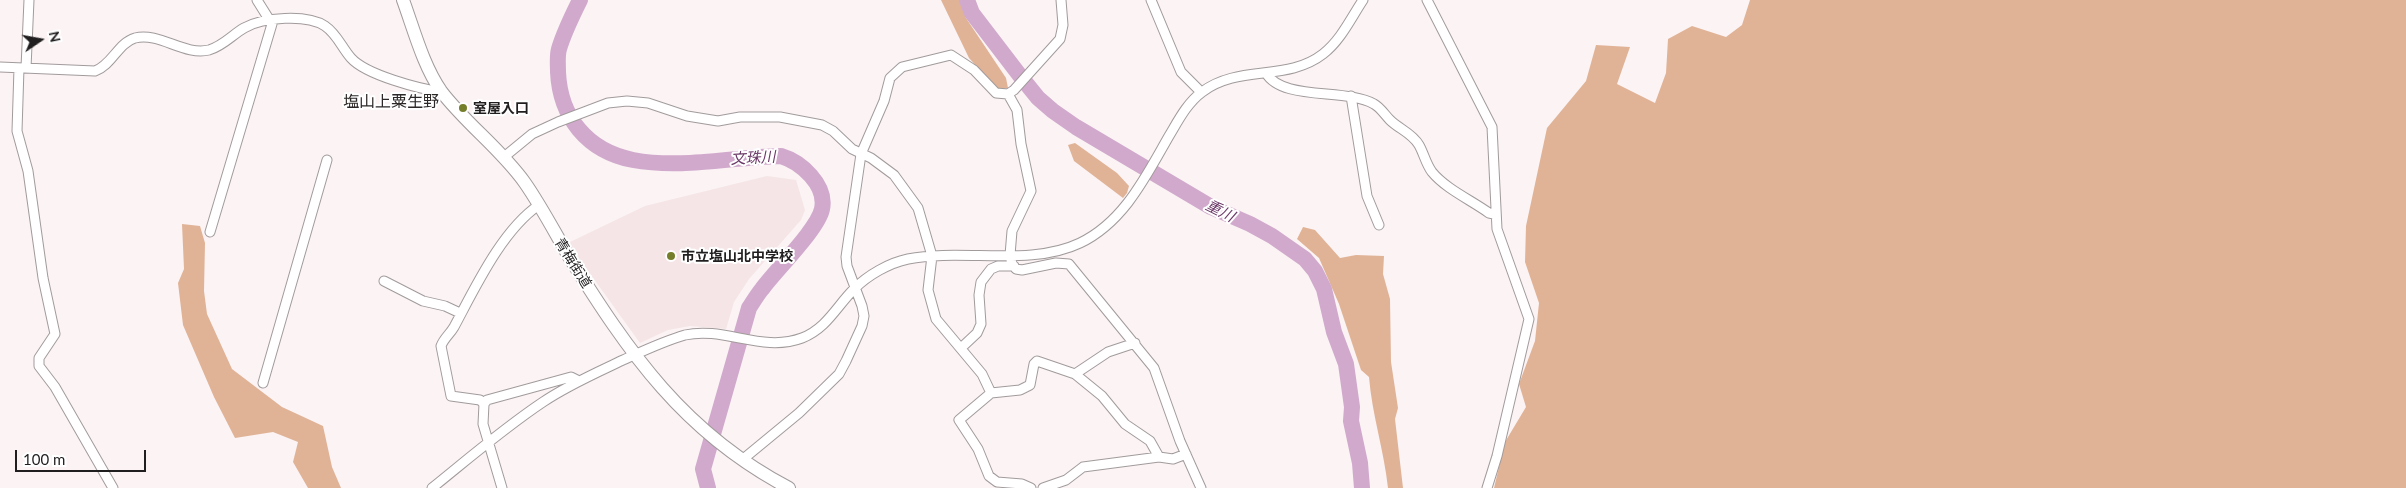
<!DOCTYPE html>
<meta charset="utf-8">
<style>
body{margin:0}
#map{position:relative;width:2406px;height:488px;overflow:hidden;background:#fbf3f4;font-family:Lato,sans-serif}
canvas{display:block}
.north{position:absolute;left:15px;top:15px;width:50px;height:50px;-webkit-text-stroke:4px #fff;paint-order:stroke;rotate:78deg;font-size:14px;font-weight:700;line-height:20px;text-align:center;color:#201e1e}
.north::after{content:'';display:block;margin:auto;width:18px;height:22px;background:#201e1e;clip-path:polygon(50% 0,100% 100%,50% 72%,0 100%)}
.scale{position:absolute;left:15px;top:450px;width:131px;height:22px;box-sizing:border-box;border:2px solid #201e1e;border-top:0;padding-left:6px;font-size:15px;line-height:18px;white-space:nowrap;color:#201e1e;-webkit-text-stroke:4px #fff;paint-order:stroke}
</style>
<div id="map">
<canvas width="2406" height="488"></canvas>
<div class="north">N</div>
<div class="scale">100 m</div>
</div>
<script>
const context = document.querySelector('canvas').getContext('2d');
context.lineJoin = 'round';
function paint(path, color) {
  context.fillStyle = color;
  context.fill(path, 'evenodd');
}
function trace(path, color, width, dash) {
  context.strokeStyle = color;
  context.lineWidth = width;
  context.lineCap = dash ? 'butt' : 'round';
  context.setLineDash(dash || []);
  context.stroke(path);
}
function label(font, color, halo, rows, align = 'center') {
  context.font = font + ' Lato,"Noto Sans JP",sans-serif';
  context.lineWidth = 4;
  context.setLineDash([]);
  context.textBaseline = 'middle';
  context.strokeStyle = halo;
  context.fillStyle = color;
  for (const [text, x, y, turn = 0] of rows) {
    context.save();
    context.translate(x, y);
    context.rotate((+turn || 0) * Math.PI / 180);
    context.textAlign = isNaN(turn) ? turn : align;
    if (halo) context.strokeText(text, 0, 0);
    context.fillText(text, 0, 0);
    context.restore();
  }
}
const built = new Path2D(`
 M767,176L796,180L805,210L801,220L749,279L734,302L726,329L690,326L668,330L640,343L568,243L645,206Z`);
const forest = new Path2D(`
 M941,0H960L966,18L1006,78L1008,88L998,90L969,58Z
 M1750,0H2406V488H1494L1505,442L1526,407L1519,384L1535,341L1539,303L1525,262L1526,226L1547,128L1586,81L1596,45L1630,47L1617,84L1655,103L1666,73L1668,39L1692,26L1726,37L1742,25Z
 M1075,143L1117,173L1129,186L1127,193L1123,198L1074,161L1068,145Z
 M182,224L200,226L205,243L204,291L207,314L232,369L282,407L323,426L332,467L341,488H308L293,462L298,442L273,432L235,438L214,397L183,325L178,283L184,269Z
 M1303,227L1315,230L1340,258L1356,255L1384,256L1383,274L1390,299L1391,362L1398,408L1395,419L1403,488H1388C1384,450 1372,415 1369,377L1361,370L1339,304L1319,258L1297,239Z`);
const river = new Path2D(`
 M580,0C572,16 564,32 559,49C557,56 558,64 558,72C560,117 587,151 633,160C682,169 731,157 781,156C801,162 827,185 822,209C818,229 775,271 762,289C757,295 753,302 749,308L703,469L708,488
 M967,0L972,13L1021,77L1038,98L1053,111L1076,127L1211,207L1250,224L1272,236L1305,259L1315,271L1324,289L1334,332L1346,364L1352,407L1351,421L1360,463L1362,488`);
const minor = new Path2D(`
 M1151,0L1181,72L1201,92
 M1427,0L1492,127L1497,229L1529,319L1497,456L1487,488
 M0,67L95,71C112,65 118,43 135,38C160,32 184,56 209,50C223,46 232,35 244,28C263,17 307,14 325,26C337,34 342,48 351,58C366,75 420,89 442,92
 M19,68L17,131L28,171L43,278L55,334L39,358V366L55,387L113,488
 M26,68L29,0
 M1266,73C1282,101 1346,88 1374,104C1380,107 1385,115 1390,120C1399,129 1412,133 1419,145C1424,154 1426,164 1432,172C1446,189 1471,200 1489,213L1494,214
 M1008,94L1017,110L1021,144L1031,191L1012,231L1010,255L1012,264L1016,269L1022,270L1056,263L1069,264L1154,368L1180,441L1201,488
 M1351,96L1367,196L1379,225
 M504,157L532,134L558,122L608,103L627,101L648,103L687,116L718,121L740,117H780L822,125L833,131L852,149L871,158L894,175L918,208L932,256L928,290L936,319L982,374L991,393
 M210,232L272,24L257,0
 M384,281L423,301L445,306L460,313
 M961,348L977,333L981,324L979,295L981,282L991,269L998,266H1014
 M1075,374L1102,396L1125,424L1150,441L1159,457
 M263,383L327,160
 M484,404L480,400L451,396L441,346C444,338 450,334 454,327C475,288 502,230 539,205
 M484,404L487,400L571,377L579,381
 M484,404L483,424L502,488
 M742,460L799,413L839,374L846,361L862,326L864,316L862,306L847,266L846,257L861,154L884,101L890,78L902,67L951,55L974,70L996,93L1008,94L1014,90L1060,39L1063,25L1061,0
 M432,488C468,459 504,428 543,402C568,385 596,373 623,360C643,351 664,341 685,335C724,326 762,353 802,338C827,328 836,307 854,289C868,275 889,263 908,259C962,248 1030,267 1080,243C1124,222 1146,176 1169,136C1178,121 1187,103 1202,92C1239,64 1287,82 1323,54C1341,40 1351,18 1363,0
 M1031,488L1022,484L997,482L989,476L978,449L959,420L991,393L1020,390L1030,385L1034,364L1037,361L1075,374L1108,352L1135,343
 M1043,488L1066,480L1083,467L1159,457L1173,459L1186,454`);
const highway = new Path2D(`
 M403,0C414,30 423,65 441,91C466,124 501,149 525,183C541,206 554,231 568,255C629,353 684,433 789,488`);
const markers = [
 [463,108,5,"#757e2a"],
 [671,256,5,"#757e2a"]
];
const poiNames = [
 ["室屋入口",473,108],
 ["市立塩山北中学校",681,256]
];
const streetNames = [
 ["青梅街道",573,263,58]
];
const waterNames = [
 ["文珠川",753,158,-3],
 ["重川",1220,211,27]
];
const quarterNames = [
 ["塩山上粟生野",391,102]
];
paint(built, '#f5e5e6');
paint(forest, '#e0b397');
trace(river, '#d1a9cc', 16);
trace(minor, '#a29b9c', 11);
trace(highway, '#a29b9c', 14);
trace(minor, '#fff', 9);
trace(highway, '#fff', 12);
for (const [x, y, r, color] of markers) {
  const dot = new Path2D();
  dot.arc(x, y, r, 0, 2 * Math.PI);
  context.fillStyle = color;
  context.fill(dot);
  trace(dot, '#fff', 2);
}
label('bold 14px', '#201e1e', '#fff', poiNames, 'left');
label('14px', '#201e1e', '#fff', streetNames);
label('italic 15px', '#6b3967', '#fff', waterNames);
label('16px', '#2d2828', '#fff', quarterNames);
</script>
